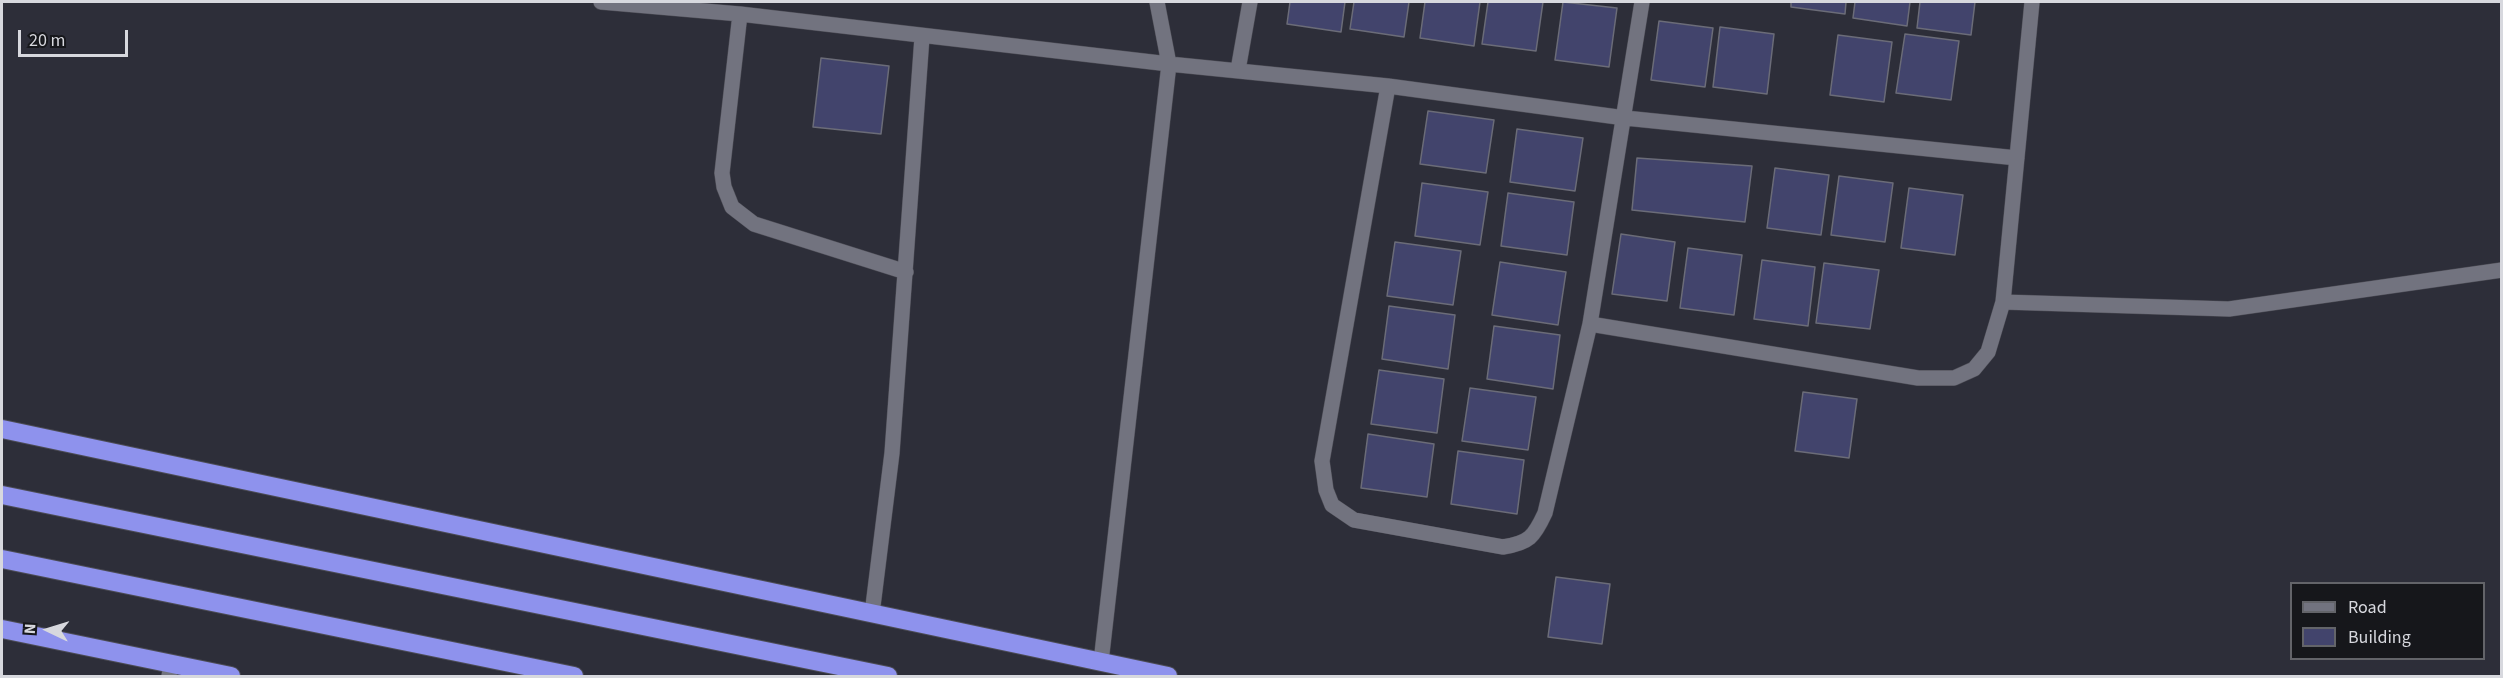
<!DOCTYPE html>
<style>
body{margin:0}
#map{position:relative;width:2503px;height:678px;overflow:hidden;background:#2d2e39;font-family:"Source Sans 3",sans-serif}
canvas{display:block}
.frame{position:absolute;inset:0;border:3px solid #d7d8de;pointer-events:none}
.legend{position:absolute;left:2290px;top:582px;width:195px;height:78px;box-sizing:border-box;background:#16171b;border:2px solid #636469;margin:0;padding:8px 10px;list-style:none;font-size:18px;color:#d7d8de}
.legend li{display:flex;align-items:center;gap:12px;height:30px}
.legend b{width:30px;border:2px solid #636469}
.north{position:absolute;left:18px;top:600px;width:60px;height:60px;-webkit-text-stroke:4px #16171b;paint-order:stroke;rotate:274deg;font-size:16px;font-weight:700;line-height:24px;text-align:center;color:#d7d8de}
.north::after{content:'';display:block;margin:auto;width:21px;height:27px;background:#d7d8de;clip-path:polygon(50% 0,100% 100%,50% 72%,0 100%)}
.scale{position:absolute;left:18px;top:30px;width:110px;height:27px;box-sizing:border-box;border:3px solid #d7d8de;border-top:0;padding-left:8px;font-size:18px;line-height:21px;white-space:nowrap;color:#d7d8de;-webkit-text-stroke:4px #16171b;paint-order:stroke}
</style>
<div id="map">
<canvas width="2503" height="678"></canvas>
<div class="frame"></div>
<ul class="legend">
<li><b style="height:8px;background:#72737f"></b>Road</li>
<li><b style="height:16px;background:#42446c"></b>Building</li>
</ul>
<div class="north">N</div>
<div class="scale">20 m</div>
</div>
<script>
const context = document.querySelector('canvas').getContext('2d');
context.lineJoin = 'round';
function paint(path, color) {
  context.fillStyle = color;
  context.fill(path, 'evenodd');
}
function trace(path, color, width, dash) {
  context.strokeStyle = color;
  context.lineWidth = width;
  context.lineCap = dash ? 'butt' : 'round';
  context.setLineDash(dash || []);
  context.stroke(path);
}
const building = new Path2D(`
 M1290,2H1345L1341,32L1287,24Z
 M1354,2H1409L1404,37L1350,29Z
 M1425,2H1480L1474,46L1420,38Z
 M1488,2H1543L1536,51L1482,44Z
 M1563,2L1617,8L1609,67L1555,60Z
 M1791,2H1846L1845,14L1791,7Z
 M1855,2H1910L1907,26L1853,18Z
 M1920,2H1975L1971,35L1917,28Z
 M1659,21L1713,28L1705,87L1651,80Z
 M1720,27L1774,34L1767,94L1713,87Z
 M1905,34L1959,41L1951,100L1896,93Z
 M1838,35L1892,42L1884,102L1830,95Z
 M821,58L889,66L881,134L813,127Z
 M1428,111L1494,120L1486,173L1420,164Z
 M1517,129L1583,138L1575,191L1510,182Z
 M1637,158L1752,166L1745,222L1632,210Z
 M1775,168L1829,175L1821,235L1767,228Z
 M1839,176L1893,183L1885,242L1831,235Z
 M1422,183L1488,192L1480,245L1415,236Z
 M1909,188L1963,195L1955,255L1901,248Z
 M1508,193L1574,202L1567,255L1501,246Z
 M1621,234L1675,242L1667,301L1612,294Z
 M1395,242L1461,251L1453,305L1387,296Z
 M1688,248L1742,255L1734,315L1680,308Z
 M1762,260L1815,267L1808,326L1754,319Z
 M1500,262L1566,272L1558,325L1492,315Z
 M1824,263L1879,270L1870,329L1816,323Z
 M1389,306L1455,315L1448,369L1382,359Z
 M1494,326L1560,335L1553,389L1487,379Z
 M1379,370L1444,379L1437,433L1371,424Z
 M1470,388L1536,397L1528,450L1462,441Z
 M1803,392L1857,399L1849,458L1795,451Z
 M1368,434L1434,444L1427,497L1361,488Z
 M1458,451L1524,460L1517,514L1451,504Z
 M1556,577L1610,584L1602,644L1548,637Z`);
const minor = new Path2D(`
 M601,2L740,14L1169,64L1388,86L1625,118L2017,158
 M740,14L722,173L724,187L732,207L754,224L906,272
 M1238,70L1250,2
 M1388,86L1322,461L1326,490L1332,505L1354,520L1503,547C1529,543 1534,537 1545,513L1590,324L1642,2
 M2003,302L2229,309L2502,270
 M1590,324L1918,378H1954L1974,369L1988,352L2003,302L2032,2
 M872,614L892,453L922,37
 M1101,662L1169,64L1157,2
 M169,676L171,664`);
const highway = new Path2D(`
 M2,429L1168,676
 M2,495L888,676
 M2,559L574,676
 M2,629L231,676`);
paint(building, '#42446c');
trace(building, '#6b6c78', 1.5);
trace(minor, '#4c4c55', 16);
trace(highway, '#4c4c55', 20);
trace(minor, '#72737f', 15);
trace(highway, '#8e92ed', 18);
</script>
